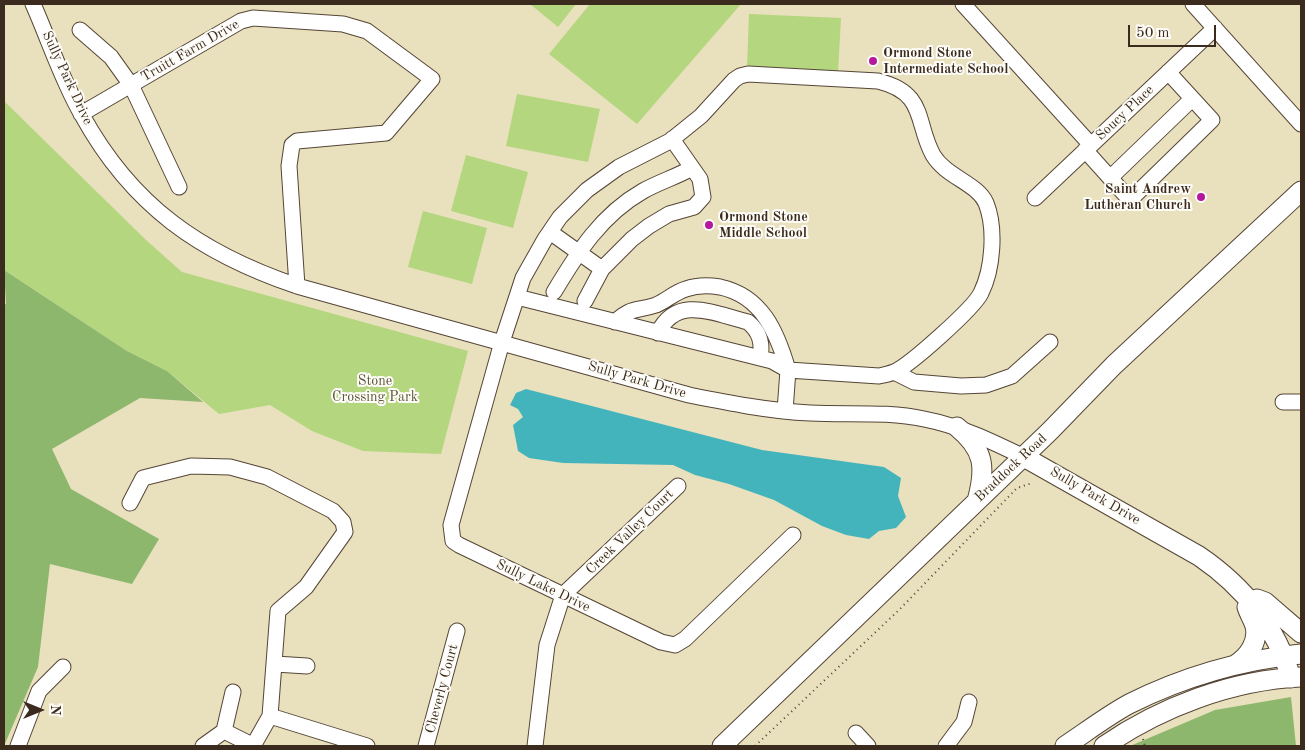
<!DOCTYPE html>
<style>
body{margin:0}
#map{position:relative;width:1305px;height:750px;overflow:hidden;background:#e9e0bd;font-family:"Old Standard TT",serif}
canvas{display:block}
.frame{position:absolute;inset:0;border:5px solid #3b2a1e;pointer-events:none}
.north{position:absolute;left:15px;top:685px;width:50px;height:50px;-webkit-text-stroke:4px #fdfcf7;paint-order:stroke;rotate:90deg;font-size:14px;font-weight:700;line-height:20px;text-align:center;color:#3b2a1e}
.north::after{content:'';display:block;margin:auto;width:18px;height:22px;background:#3b2a1e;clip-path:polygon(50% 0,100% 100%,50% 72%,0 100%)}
.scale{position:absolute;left:1128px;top:25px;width:88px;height:22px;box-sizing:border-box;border:2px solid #3b2a1e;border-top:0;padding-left:6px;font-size:15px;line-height:18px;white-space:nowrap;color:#3b2a1e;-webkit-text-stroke:4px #fdfcf7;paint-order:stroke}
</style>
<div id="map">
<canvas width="1305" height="750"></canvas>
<div class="frame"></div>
<div class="north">N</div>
<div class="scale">50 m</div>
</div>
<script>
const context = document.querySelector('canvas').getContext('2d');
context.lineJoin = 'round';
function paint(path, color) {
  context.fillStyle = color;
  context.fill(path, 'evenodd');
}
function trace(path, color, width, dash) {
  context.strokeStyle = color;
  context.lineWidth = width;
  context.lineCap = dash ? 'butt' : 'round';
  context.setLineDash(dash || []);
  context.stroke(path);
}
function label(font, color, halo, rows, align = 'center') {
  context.font = font + ' "Old Standard TT",serif';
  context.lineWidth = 4;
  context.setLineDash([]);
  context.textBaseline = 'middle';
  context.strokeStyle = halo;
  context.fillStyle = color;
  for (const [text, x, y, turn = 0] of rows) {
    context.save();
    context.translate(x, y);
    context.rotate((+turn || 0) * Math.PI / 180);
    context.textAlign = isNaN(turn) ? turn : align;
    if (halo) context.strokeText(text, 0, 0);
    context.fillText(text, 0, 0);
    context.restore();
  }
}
const green = new Path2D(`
 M530,4H576L558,27Z
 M590,4H741L637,124L549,54Z
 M749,14L841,18L838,72L747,68Z
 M517,94L600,109L588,162L506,146Z
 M4,101L146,240L182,272L468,351L441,454L363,451L312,431L270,405L219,414L167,371L127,351L4,270Z
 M466,155L528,172L513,228L451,211Z
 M423,211L487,228L472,284L408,267Z`);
const forest = new Path2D(`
 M4,270L127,351L167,371L203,402L140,398L52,449L71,489L159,539L132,584L50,564L38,667L4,746V305L6,304Z
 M1291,697L1296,746H1130L1215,710Z`);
const water = new Path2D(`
 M526,389L762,450L884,467L901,478L898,496L906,517L896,528L879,531L869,539L846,535L822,526L774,500L729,484L695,475L673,465L563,463L529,458L518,451L513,425L523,417L518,409L510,405L516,393Z`);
const path = new Path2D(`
 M1143,739L1145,746
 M755,746L900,609L1017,488L1032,483`);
const minor = new Path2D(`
 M33,4C49,40 62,81 82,115C132,206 200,253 297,286L689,395C729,403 769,411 810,413C848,415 887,411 924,419C960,426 991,441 1024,457
 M963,4L1091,145
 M1193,4L1301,124
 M80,30L111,57L131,85L179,187
 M81,114L241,21L253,18L343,24L367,31L432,79L386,133L297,141L292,145L289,166L297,286
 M1085,150L1130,200L1212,120L1168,72
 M1110,178L1192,99
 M1035,198L1215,28
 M550,232L602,269L585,301
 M602,269L632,239L649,226L669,214L694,207L703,197L700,179L672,139
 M554,292C578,252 601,215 643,191C659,182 676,177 692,168
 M517,297L772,361L788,370C777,332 762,296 720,287C708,285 697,285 686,289C675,292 666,301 656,305C635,312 633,306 615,322
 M658,333C677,294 715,314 748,322C760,332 763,343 760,358
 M894,372L914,382L961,386L986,385L1012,376L1050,342
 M1283,402H1301
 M785,411L788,370L879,376C884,375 889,374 894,372C909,366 974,308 981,293C993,269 996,228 986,203C977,183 946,177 933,155C915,122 927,93 878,81L748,74L740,76L734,80L701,116L670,141L619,167L587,190L560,217L545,239L523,278L502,342L451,525L453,541L459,545L661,642L675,645L685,639L793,535
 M130,503L143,478L191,466L230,467L267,477L333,511L343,522L345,532L306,587L278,611L270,716L253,746
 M275,664L307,666
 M270,716L367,746
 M224,731L233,692
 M856,733L868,746
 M18,746L39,691L63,667
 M203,746L224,731L254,746
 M426,746L457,631
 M535,746L547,645L563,595L678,486
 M946,746L964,722L969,702`);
const major = new Path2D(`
 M957,427C985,450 986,468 977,501
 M1024,457L1199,556C1243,586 1276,626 1291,678
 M1257,599L1265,602L1301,633
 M1235,665C1248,657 1259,642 1255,626C1253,619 1249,614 1247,607
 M722,746L1050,431L1114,365L1301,191
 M1065,746C1086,732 1107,716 1129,704C1183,677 1241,660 1301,654
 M1104,746C1161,707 1232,680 1301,677`);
const markers = [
 [873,61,5,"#b5179e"],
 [1201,197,5,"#b5179e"],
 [709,225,5,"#b5179e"]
];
const streetNames = [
 ["Truitt Farm Drive",190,51,-30],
 ["Sully Park Drive",67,78,65],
 ["Soucy Place",1125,113,-43],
 ["Sully Park Drive",637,380,16],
 ["Braddock Road",1011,468,-43],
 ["Sully Park Drive",1095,496,30],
 ["Creek Valley Court",630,532,-44],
 ["Sully Lake Drive",543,586,26],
 ["Cheverly Court",442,689,-75]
];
const poiNames = [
 ["Ormond Stone",883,53],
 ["Intermediate School",883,69],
 ["Saint Andrew",1191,189,"right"],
 ["Lutheran Church",1191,205,"right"],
 ["Ormond Stone",719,217],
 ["Middle School",719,233]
];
const parkNames = [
 ["Stone",375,381],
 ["Crossing Park",375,397]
];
paint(green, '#b3d67f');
paint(forest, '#8eb76e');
paint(water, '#44b4bc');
trace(minor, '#554536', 17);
trace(major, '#554536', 21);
trace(path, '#554536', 2, [1, 4]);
trace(minor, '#fff', 15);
trace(major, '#fff', 19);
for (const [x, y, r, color] of markers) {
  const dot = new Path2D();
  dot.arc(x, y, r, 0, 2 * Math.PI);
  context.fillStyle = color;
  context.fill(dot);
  trace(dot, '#fdfcf7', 2);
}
label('14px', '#3b2a1e', '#fdfcf7', streetNames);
label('bold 14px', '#3b2a1e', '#fdfcf7', poiNames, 'left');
label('14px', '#595536', '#fdfcf7', parkNames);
</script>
